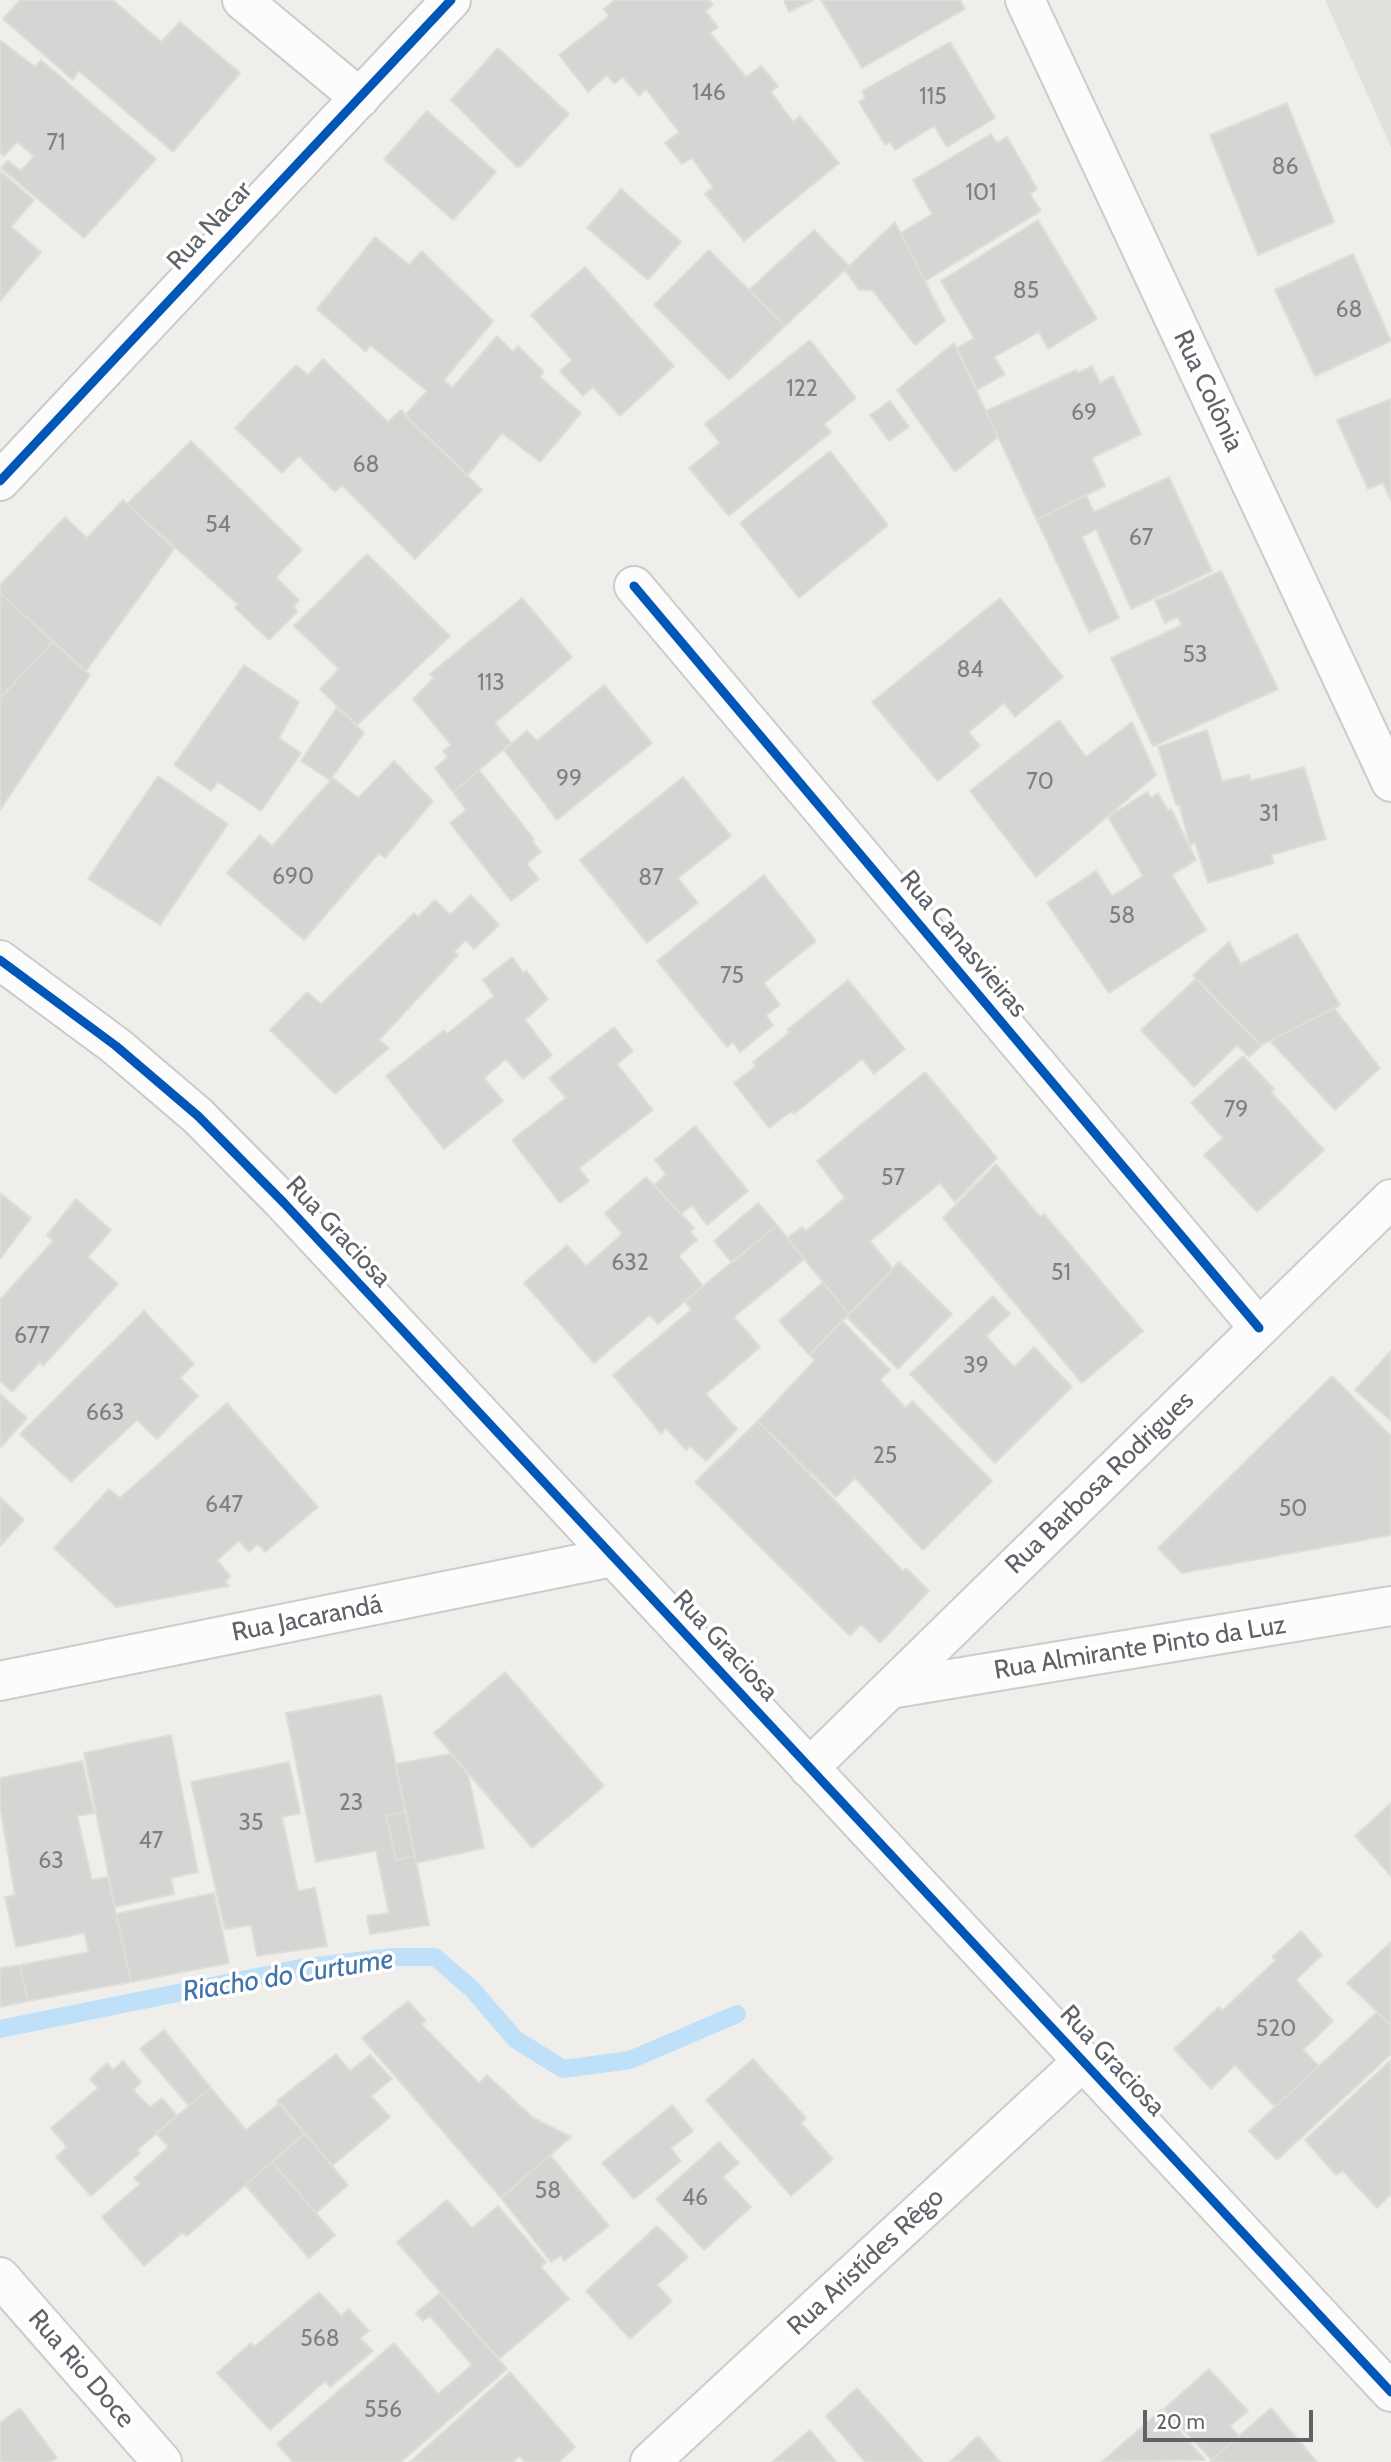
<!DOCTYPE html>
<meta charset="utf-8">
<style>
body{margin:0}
#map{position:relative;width:1391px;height:2462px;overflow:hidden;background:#efeeea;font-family:Cabin,sans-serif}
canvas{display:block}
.scale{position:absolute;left:1143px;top:2410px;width:170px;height:32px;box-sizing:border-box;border:4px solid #5f6368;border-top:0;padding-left:9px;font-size:21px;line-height:24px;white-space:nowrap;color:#5f6368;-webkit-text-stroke:5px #fff;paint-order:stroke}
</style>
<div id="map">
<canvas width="1391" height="2462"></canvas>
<div class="scale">20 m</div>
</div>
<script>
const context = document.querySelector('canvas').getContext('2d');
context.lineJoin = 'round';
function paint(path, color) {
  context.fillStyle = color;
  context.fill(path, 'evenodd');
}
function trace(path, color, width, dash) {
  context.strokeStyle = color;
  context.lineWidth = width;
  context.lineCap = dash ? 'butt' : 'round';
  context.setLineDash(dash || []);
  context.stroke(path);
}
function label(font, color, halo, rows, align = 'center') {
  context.font = font + ' Cabin,sans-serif';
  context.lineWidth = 7;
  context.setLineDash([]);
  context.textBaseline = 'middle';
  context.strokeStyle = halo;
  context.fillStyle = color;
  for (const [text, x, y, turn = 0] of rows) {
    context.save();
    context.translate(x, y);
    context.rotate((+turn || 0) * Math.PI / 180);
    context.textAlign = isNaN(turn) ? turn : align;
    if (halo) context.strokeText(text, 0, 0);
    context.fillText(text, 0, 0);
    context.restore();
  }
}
const education = new Path2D(`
 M1325,0H1391V147Z`);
const stream = new Path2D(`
 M0,2029L306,1967L393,1957H435L472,1989L515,2039L563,2069L630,2060L737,2014`);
const building = new Path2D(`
 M20,0H113L161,42L180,22L240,73L173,152L79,71L73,80L3,19Z
 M615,0H709L713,5L705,11L718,27L710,33L746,77L761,66L778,86L771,92L793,122L800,116L839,163L744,241L705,194L713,187L692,158L682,164L665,143L679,132L646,89L639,96L623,77L614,84L607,75L588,92L559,55L609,16L604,9Z
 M784,0H813L789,12Z
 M821,0H960L965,9L862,68Z
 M0,40L35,67L41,60L156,159L84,238L1,168L8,161L21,171L34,156L17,142L4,156L0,153Z
 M950,42L995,118L947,147L934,126L895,150L890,142L885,145L859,102L865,98L862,91Z
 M498,48L569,114L521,166L517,167L451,100Z
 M1287,103L1334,222L1258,255L1210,135Z
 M427,111L496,172L453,220L384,159Z
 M991,134L997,143L1007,137L1037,189L1030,194L1041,211L925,281L901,233L932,214L913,180Z
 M0,171L34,200L11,227L41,252L0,301Z
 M621,189L681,242L648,280L587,228Z
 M1038,220L1097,319L1048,349L1039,332L994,357L1005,374L977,390L957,348L974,338L941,281Z
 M895,222L945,321L915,345L872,290H859L845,270Z
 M814,230L849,266L785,326L749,290Z
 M375,237L409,265L422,251L493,321L444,380L452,388L497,336L513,352L518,346L544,372L540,377L581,413L540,462L502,433L467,476L405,415L427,391L370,345L366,352L317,309Z
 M709,250L785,326L729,380L654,305Z
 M1353,254L1391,341L1315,376L1275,290Z
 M585,267L674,366L620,416L593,387L583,396L560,371L572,360L531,315Z
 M810,340L856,398L824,424L831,432L729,516L689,468L720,443L705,424Z
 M954,343L998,437L955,472L897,390Z
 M323,359L388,422L401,410L482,490L415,559L342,485L335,492L299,456L282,473L235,428L296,365L308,375Z
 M1092,366L1100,383L1113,376L1141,434L1092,458L1105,486L1037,520L986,411L1076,370L1078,373Z
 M1391,399V500L1383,483L1368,489L1337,420Z
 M890,401L909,427L889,441L870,415Z
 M191,441L302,550L276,577L299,600L294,606L297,612L269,640L235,608L238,604L127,504Z
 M830,451L888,525L799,598L740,523Z
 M1169,477L1212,571L1131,609L1096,529L1082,537L1119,618L1089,632L1037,520L1086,495L1094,512Z
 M123,500L174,549L86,671L0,593V585L65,517L87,538Z
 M367,554L450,636L357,725L320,689L339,669L294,626Z
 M1221,571L1278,689L1153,746L1111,658L1182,625L1178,617L1165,623L1155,601Z
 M0,593L53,642L0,698Z
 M522,598L572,657L495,723L511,743L453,792L435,768L448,757L443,751L451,745L413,699L434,678L430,674Z
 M1000,598L1063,677L1015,717L1004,703L969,732L980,746L938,781L872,702Z
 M53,642L90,675L0,810V698Z
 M244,665L299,702L279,738L301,753L261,811L218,782L211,791L174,765Z
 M604,685L652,743L557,820L504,750L527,731L537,741Z
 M337,707L364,733L330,780L301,761Z
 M1059,720L1086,757L1132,722L1156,775L1036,877L970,791Z
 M1207,730L1222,781L1249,775L1250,781L1304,767L1326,839L1271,855L1274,863L1208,883L1195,843L1190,845L1179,804L1176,805L1158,747Z
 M394,761L433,801L385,858L379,853L304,940L227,873L260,835L272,846L333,778L358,798Z
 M479,770L534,839L532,841L541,852L527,864L539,879L511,901L450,823L466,810L453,792Z
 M158,776L228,824L160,925L88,879Z
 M683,777L731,836L678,878L698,903L647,943L580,860Z
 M1147,792L1151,798L1158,793L1168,811L1171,809L1196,860L1172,875L1206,930L1109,993L1047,903L1096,871L1112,896L1143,876L1108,817Z
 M764,875L816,941L764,983L780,1005L766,1015L773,1025L740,1052L733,1042L727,1047L657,961Z
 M471,895L499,925L474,949L466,940L454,952L458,955L379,1040L389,1048L335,1094L270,1030L307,992L321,1004L414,913L418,917L435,900L450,915Z
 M1297,934L1340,1005L1261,1045L1193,975L1229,942L1241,964Z
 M512,957L524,973L526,970L548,999L525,1020L552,1055L523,1079L506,1059L484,1078L503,1101L444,1149L386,1076L444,1030L447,1034L494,996L483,980Z
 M1196,979L1261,1046L1249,1057L1237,1045L1194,1087L1141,1030Z
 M848,980L905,1049L874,1074L862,1059L794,1114L792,1111L769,1128L734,1083L756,1066L753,1062L790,1032L787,1030Z
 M1334,1008L1380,1068L1335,1110L1270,1041Z
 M614,1027L633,1051L617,1064L653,1110L579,1168L589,1181L560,1203L512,1140L566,1098L549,1078Z
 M1243,1056L1274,1089L1271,1092L1324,1150L1257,1212L1204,1155L1223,1138L1191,1103Z
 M925,1072L997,1158L955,1202L940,1183L870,1241L893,1269L849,1314L787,1238L802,1227L806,1231L845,1198L817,1161Z
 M695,1126L748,1191L707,1225L692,1205L681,1214L654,1185L666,1174L655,1160Z
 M996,1164L1040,1217L1044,1214L1143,1331L1082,1383L943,1218Z
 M646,1177L694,1228L690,1232L697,1240L679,1256L703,1286L658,1324L650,1315L594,1363L524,1283L567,1245L586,1266L622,1234L605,1213Z
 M0,1193L31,1218L0,1259Z
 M76,1199L111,1230L88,1257L118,1284L43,1366L40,1362L12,1392L0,1381V1300L53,1241L47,1235Z
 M758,1203L777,1225L732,1263L714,1241Z
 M777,1225L804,1259L734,1317L760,1347L706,1394L737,1429L706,1461L690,1446L686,1450L666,1428L661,1434L613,1375L691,1310L685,1301Z
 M899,1262L952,1314L898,1369L847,1317Z
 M823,1282L849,1314L809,1355L779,1321Z
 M993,1296L1010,1314L986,1336L1014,1367L1034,1347L1072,1387L995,1463L910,1374Z
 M144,1311L194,1364L180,1378L198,1396L157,1439L137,1420L71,1482L20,1434Z
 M842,1321L890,1370L880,1380L906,1408L912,1401L992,1481L923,1550L855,1478L836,1497L758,1421L815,1360L810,1355Z
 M1391,1351V1421L1355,1390Z
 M1332,1376L1391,1436V1535L1182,1573L1158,1548Z
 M0,1394L27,1418L0,1448Z
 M227,1403L318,1507L265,1552L258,1544L249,1552L239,1541L217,1560L230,1576L225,1582L229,1586L116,1607L54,1548L109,1489L120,1498Z
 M758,1421L903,1571L906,1568L929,1591L880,1643L861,1624L850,1636L695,1482Z
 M0,1497L24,1520L0,1546Z
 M505,1672L604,1786L532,1848L434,1733Z
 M381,1695L406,1812L386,1815L396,1860L415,1856L429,1925L370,1934L367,1916L389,1913L376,1851L316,1862L286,1713Z
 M171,1735L198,1872L171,1878L174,1894L115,1907L84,1753Z
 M451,1754L468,1774L484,1848L416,1863L395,1764Z
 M82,1761L94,1813L77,1816L92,1880L108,1877L131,1982L28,2001L20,1965L89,1952L84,1933L16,1947L5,1897L15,1895L0,1806V1778Z
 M289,1762L300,1813L282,1817L298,1891L315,1888L327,1946L257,1956L251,1925L225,1929L191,1782Z
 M1391,1803V1876L1355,1836Z
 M406,1812L415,1856L396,1860L386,1815Z
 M214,1893L229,1963L131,1982L116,1914Z
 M1301,1931L1322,1955L1296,1980L1333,2021L1303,2050L1319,2066L1275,2107L1235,2065L1211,2089L1174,2049L1219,2007L1222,2011L1276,1960L1272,1957Z
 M1391,1942V2025L1347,1983Z
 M20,1965L28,2001L0,2007V1968Z
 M408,2001L426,2021L421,2024L479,2083L487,2075L532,2117L571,2137L501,2198L362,2038Z
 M1377,2012L1391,2025V2054L1277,2160L1249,2131Z
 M164,2030L211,2088L189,2106L140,2049Z
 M336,2054L350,2071L370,2055L392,2079L371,2096L390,2117L332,2166L277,2101Z
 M753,2059L806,2118L801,2123L833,2159L791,2196L706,2100Z
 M1391,2060V2194L1377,2208L1343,2171L1336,2175L1305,2140Z
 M123,2061L141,2082L133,2090L150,2107L162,2098L177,2116L137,2150L140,2153L91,2196L56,2157L67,2147L51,2128L98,2088L90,2079L107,2063L113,2070Z
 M211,2088L246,2130L280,2103L305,2133L187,2236L182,2233L144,2266L102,2217L140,2184L134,2178L168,2147L156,2133Z
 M672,2105L693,2131L671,2148L681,2161L634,2199L602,2163Z
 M305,2133L348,2185L316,2213L272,2162Z
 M719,2142L739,2163L723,2177L751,2207L704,2250L656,2199Z
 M550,2155L609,2226L564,2261L561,2255L551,2262L501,2198Z
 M272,2162L335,2235L309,2258L245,2185Z
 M447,2200L472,2228L498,2206L546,2262L541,2267L569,2299L499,2359L397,2242Z
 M657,2226L688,2257L657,2285L672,2301L630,2339L586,2291Z
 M319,2292L341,2316L349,2309L369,2331L360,2338L373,2351L330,2387L325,2381L270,2430L217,2373L251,2343L254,2347Z
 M440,2293L507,2369L401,2462H293L277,2444L394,2343L438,2394L472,2365L430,2316L423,2321L416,2313Z
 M1209,2369L1248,2411L1230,2426L1239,2436L1212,2460L1164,2409Z
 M510,2372L575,2447L559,2462H525L519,2456L513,2462H410Z
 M857,2388L923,2462H865L826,2416Z
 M20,2408L57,2458L50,2462H0V2423Z
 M1271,2408L1317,2462H1210L1239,2436Z
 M1161,2410L1205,2460L1102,2462Z
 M810,2430L836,2462H772Z
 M978,2436L1000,2462H950Z`);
const minor = new Path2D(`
 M242,0L360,98
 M1025,0L1391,782
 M634,586L1259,1328
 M0,1681L613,1557
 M890,1689L1391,1606
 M809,1768L1391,1199
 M0,2277L162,2462
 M650,2462L1083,2061`);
const secondary = new Path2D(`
 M0,481L451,0
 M0,960L116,1046L198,1116L284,1203L1391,2392`);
const cycleway = new Path2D(`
 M0,481L451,0
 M634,586L1259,1328
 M0,960L116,1046L198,1116L284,1203L1391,2392`);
const numberNames = [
 ["146",709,93],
 ["115",933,97],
 ["71",56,143],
 ["86",1285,167],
 ["101",981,193],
 ["85",1026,291],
 ["68",1349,310],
 ["122",802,389],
 ["69",1084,413],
 ["68",366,465],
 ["54",218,525],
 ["67",1141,538],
 ["53",1195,655],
 ["84",970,670],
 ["113",491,683],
 ["99",569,779],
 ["70",1040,782],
 ["31",1269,814],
 ["690",293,877],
 ["87",651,878],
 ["58",1122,916],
 ["75",732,976],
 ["79",1236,1110],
 ["57",893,1178],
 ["632",630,1263],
 ["51",1061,1273],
 ["677",32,1336],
 ["39",976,1366],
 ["663",105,1413],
 ["25",885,1456],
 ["647",224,1505],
 ["50",1293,1509],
 ["23",351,1803],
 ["35",251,1823],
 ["47",151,1841],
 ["63",51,1861],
 ["520",1276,2029],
 ["58",548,2191],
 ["46",695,2198],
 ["568",320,2339],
 ["556",383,2410]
];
const streetNames = [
 ["Rua Nacar",210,226,-47],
 ["Rua Colônia",1208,391,65],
 ["Rua Canasvieiras",963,944,50],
 ["Rua Graciosa",338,1232,47],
 ["Rua Barbosa Rodrigues",1100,1483,-44],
 ["Rua Jacarandá",307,1619,-11],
 ["Rua Graciosa",725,1646,47],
 ["Rua Almirante Pinto da Luz",1140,1648,-9],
 ["Rua Graciosa",1112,2061,47],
 ["Rua Aristídes Rêgo",866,2262,-43],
 ["Rua Rio Doce",81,2369,49]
];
const waterNames = [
 ["Riacho do Curtume",288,1976,-9]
];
paint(education, '#e2e0da');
trace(stream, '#bfe0f9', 18);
paint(building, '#d6d5d3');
trace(building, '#deddd9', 2);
trace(minor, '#cbcccc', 42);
trace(secondary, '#cacacb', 42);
trace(minor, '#fdfcfc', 38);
trace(secondary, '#fdfcfc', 38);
trace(cycleway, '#0057b8', 9);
label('23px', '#7e8184', null, numberNames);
label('26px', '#5f6368', '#fff', streetNames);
label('italic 28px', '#4174aa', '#fff', waterNames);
</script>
